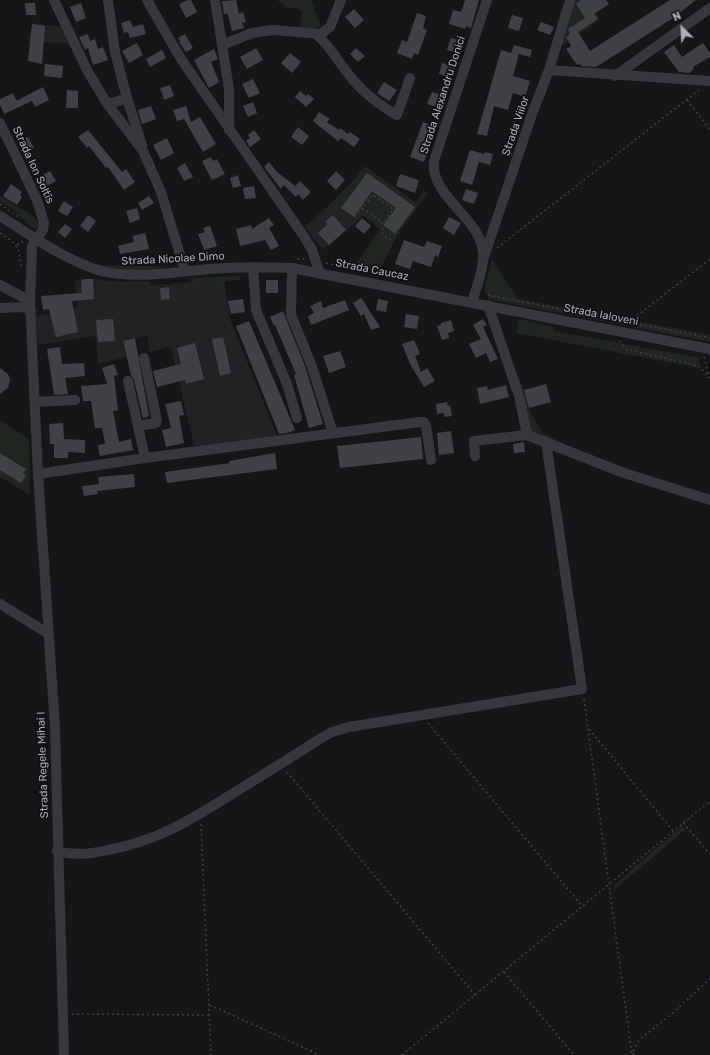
<!DOCTYPE html>
<meta charset="utf-8">
<style>
body{margin:0}
#map{position:relative;width:710px;height:1055px;overflow:hidden;background:#161618;font-family:Rubik,sans-serif}
canvas{display:block}
.north{position:absolute;left:662px;top:8px;width:40px;height:40px;-webkit-text-stroke:3px #111113;paint-order:stroke;rotate:336deg;font-size:11px;font-weight:700;line-height:16px;text-align:center;color:#a8adb8}
.north::after{content:'';display:block;margin:auto;width:14px;height:18px;background:#a8adb8;clip-path:polygon(50% 0,100% 100%,50% 72%,0 100%)}
</style>
<div id="map">
<canvas width="710" height="1055"></canvas>
<div class="north">N</div>
</div>
<script>
const context = document.querySelector('canvas').getContext('2d');
context.lineJoin = 'round';
function paint(path, color) {
  context.fillStyle = color;
  context.fill(path, 'evenodd');
}
function trace(path, color, width, dash) {
  context.strokeStyle = color;
  context.lineWidth = width;
  context.lineCap = dash ? 'butt' : 'round';
  context.setLineDash(dash || []);
  context.stroke(path);
}
function label(font, color, halo, rows, align = 'center') {
  context.font = font + ' Rubik,sans-serif';
  context.lineWidth = 3.5;
  context.setLineDash([]);
  context.textBaseline = 'middle';
  context.strokeStyle = halo;
  context.fillStyle = color;
  for (const [text, x, y, turn = 0] of rows) {
    context.save();
    context.translate(x, y);
    context.rotate((+turn || 0) * Math.PI / 180);
    context.textAlign = isNaN(turn) ? turn : align;
    if (halo) context.strokeText(text, 0, 0);
    context.fillText(text, 0, 0);
    context.restore();
  }
}
const built = new Path2D(`
 M32,23L62,27L69,44L29,41Z
 M332,202L357,221L323,250L305,227Z
 M85,279H93V281L117,287L217,281L218,288L225,287L230,319L277,436L194,446L171,347L150,352L147,335L123,341L126,357L98,364L96,336L38,345L36,316L78,308L75,281Z`);
const green = new Path2D(`
 M277,0H311L321,27L300,29L302,12L299,9L288,8Z
 M574,0H588L600,20L561,46Z
 M365,166L416,203L423,191L427,194L397,236L377,275L353,268L380,229L363,215L357,221L332,202L351,183Z
 M0,196L31,215L41,224L38,231C24,223 16,208 0,202Z
 M492,259L518,299L710,335V342L489,299L484,291Z
 M101,265L174,267C152,268 122,275 101,265Z
 M239,276L240,280L225,281V287L218,288L217,281L191,283V278Z
 M93,279L120,282L149,281L151,285L117,287L93,281Z
 M519,319L553,327L555,331L700,358L699,368L516,333Z
 M516,371L524,390L531,415L543,433L586,455L531,434Z
 M0,420L29,439L30,495L0,477Z
 M682,826L685,830L614,890V885Z`);
const building = new Path2D(`
 M188,0H191L197,12L186,18L179,4Z
 M236,0L239,14L243,12L246,22L242,23L244,28L232,31L228,14H224L222,1Z
 M465,0H479L471,28L466,26L465,29L449,24L453,10L461,12Z
 M581,0H606L609,4L594,14L598,19L578,32L590,51L670,0H696L670,20L596,67L581,66L580,64L577,65L566,49L571,46L566,37L570,34L568,29L585,18L576,4Z
 M25,3H35L36,15H26Z
 M81,3L86,18L76,22L70,7Z
 M354,9L364,20L355,28L345,17Z
 M417,13L426,16L423,28L427,30L418,55L414,53L412,59L397,53L402,40L407,42Z
 M512,15L523,18L519,31L508,28Z
 M130,20L133,27L143,24L146,34L130,38L128,32L124,33L121,23Z
 M541,22L554,27L550,35L537,30Z
 M32,24L45,26L42,64L28,61Z
 M88,34L90,41L95,39L98,49L103,47L108,60L93,65L88,48L85,50L79,37Z
 M185,34L193,48L186,52L179,42L180,41L178,38Z
 M451,38L465,42L461,54L447,50Z
 M137,43L143,55L129,63L122,51Z
 M703,43L710,53V57L693,67L694,69L689,73L679,72L664,52L674,45L682,57Z
 M514,45L532,50L530,57L519,54L513,76L530,81L525,97L513,93L508,110L494,106L487,136L477,134L501,50L511,53Z
 M256,48L263,60L247,69L240,57Z
 M356,48L365,56L358,62L350,54Z
 M214,49L218,59L211,62L219,82L209,88L194,60Z
 M162,50L166,58L150,67L146,59Z
 M290,53L301,62L292,73L281,63Z
 M442,63L455,67L452,78L439,74Z
 M45,64L63,66L62,78L44,76Z
 M253,79L260,93L249,98L242,84Z
 M384,82L397,90L389,101L377,93Z
 M170,85L174,96L164,100L160,88Z
 M43,87L49,100L35,107L32,101L4,114L0,105V99L13,93L16,100H18Z
 M67,90L78,91V108H66Z
 M300,91L306,96L308,94L314,99L306,107L295,97Z
 M432,92L447,97L443,109L427,104Z
 M253,102L257,113L248,117L243,106Z
 M151,106L156,119L142,124L138,110Z
 M186,106L191,122L200,117L216,144L203,152L184,119L177,121L173,110Z
 M319,112L330,119L327,122L339,130L340,128L348,134L350,132L360,139L354,147L341,138L338,141L313,121Z
 M423,122L437,127L424,162L410,157Z
 M298,127L309,136L302,145L291,137Z
 M88,130L122,172L126,169L135,182L124,190L108,167L106,168L89,146L87,148L78,137Z
 M254,130L261,139L250,147L246,141L250,138L248,135Z
 M28,137L34,148L25,152L20,141Z
 M167,138L174,153L161,160L153,145Z
 M470,150L484,154L485,152L493,154L490,165L479,162L472,185L460,181Z
 M211,157L213,161L217,159L225,174L212,180L202,161Z
 M269,162L277,172L295,186L300,181L311,192L303,200L298,194L296,197L284,185L281,189L264,167Z
 M185,163L193,177L184,181L177,168Z
 M50,171L56,181L42,188L37,178Z
 M336,171L345,180L336,190L327,181Z
 M367,173L415,207L395,234L383,225L396,208L372,191L354,217L341,208Z
 M400,174L419,180L415,193L396,186Z
 M238,175L241,186L233,188L230,178Z
 M11,184L22,192L20,196L22,197L17,205L3,196Z
 M254,186L256,198L245,199L243,188Z
 M466,189L478,193L474,204L462,200Z
 M149,196L154,203L142,210L138,203Z
 M64,201L73,207L67,216L58,211Z
 M137,208L140,219L130,223L126,211Z
 M88,215L96,221L88,232L80,226Z
 M333,215L346,230L329,245L318,233L328,224L325,222Z
 M449,217L461,223L454,235L443,228Z
 M269,218L274,225L269,228L279,246L271,250L265,240L240,246L236,229L251,225L252,229Z
 M362,218L371,226L364,234L355,226Z
 M65,224L72,229L65,238L58,232Z
 M210,226L217,246L204,250L198,234L205,232L203,228Z
 M145,233L149,249L120,254L118,246L134,242L133,236Z
 M404,240L424,247L427,241L442,246L438,257L435,255L431,267L413,261L410,269L395,264Z
 M85,279H93L94,299L72,301L78,332L56,337L49,309L43,310L41,296L82,293L81,280Z
 M266,280H278V293H266Z
 M169,287L170,299L161,300L160,288Z
 M361,298L362,299L380,327L371,330L364,314L361,316L353,303Z
 M243,299L245,312L231,314L228,301Z
 M378,299L388,301L386,312L376,310Z
 M345,300L349,310L311,325L308,316L314,313L310,306L321,301L323,308Z
 M283,311L305,366L323,424L309,428L294,375L296,374L275,325L274,326L270,317Z
 M406,314L419,316L417,329L404,327Z
 M113,319L115,341L98,342L96,320Z
 M483,319L487,325L483,327L498,359L490,362L486,353L476,358L469,344L481,339L473,325Z
 M451,320L454,331L448,333L449,338L442,340L437,326L441,325V323Z
 M249,321L295,430L287,433L279,434L236,326Z
 M223,337L231,373L220,376L212,339Z
 M135,338L149,416L143,418L134,380L131,375L123,341Z
 M414,340L420,354L415,356L421,372L427,368L435,381L424,387L410,364L402,344Z
 M195,343L204,379L186,384L185,380L157,387L153,371L181,364L177,348Z
 M60,347L62,364L84,363L85,376L65,378L68,394L54,395L47,349Z
 M340,351L346,367L329,373L323,356Z
 M114,364L118,375L114,376L118,410L113,411L119,442L131,439L133,450L100,456L98,445L105,444L102,428H95L91,401H83L81,386L107,384L102,368Z
 M0,368L8,374L10,379L8,388L0,394Z
 M546,384L551,402L529,408L524,390Z
 M506,385L509,397L480,404L477,388L487,386L488,390Z
 M181,401L184,415L179,416L184,443L166,447L162,430L171,428L165,404Z
 M447,402L448,406L450,405L452,416L444,417V413L437,414L436,404Z
 M63,423L64,439L85,440V453L68,452V458H54V444H50L49,424Z
 M451,431L454,453L439,455L437,433Z
 M421,437L423,459L340,468L337,446Z
 M524,442L525,452L514,453L513,444Z
 M0,453L26,469L23,473L26,475L21,483L0,470Z
 M275,453L277,469L167,483L165,472L230,463L229,461Z
 M134,474L135,487L97,491L98,494L84,496L82,486L99,484L98,477Z`);
const path = new Path2D(`
 M687,100L710,130
 M0,204L19,217
 M362,208L383,223
 M355,217L373,195L393,209L382,224L383,235L391,240
 M0,233C17,244 20,247 21,268
 M17,245L24,241
 M497,248L699,90
 M297,259H305
 M326,263L342,267
 M488,295L710,338
 M629,322L710,259
 M620,341L625,349L699,366L709,378
 M704,357L710,380
 M584,699L632,1055
 M428,723L583,907
 M589,729L673,831
 M287,772L475,995
 M683,823L710,854
 M201,824L211,1055
 M504,972L574,1055
 M210,1005L320,1055
 M72,1014L210,1015
 M402,1055L710,801
 M634,1055L632,1053L639,1040L668,1017L710,979`);
const minor = new Path2D(`
 M54,0L87,70L106,102L143,151L161,192L185,271
 M108,0L115,52L127,98L142,145
 M147,0L181,59L305,238L312,250L319,271
 M215,0L229,89V130
 M317,35C329,45 336,58 346,71C360,90 377,104 397,115L410,78
 M222,45L252,33L273,30L321,34L330,27L341,0
 M549,70L710,81
 M615,76L710,8
 M106,102L112,103L127,98
 M0,123L37,200L44,223L43,230L32,246L30,301L38,474L55,727L64,1055
 M0,216C31,235 63,259 98,270C130,280 176,272 210,269C237,267 264,267 292,268L710,349
 M483,260L532,114L549,70L570,0
 M253,267L256,310L287,384L297,418
 M292,268L291,315L311,364L333,433
 M0,285L30,301
 M472,302C476,289 482,274 483,260C487,219 430,200 434,161L487,0
 M0,308L23,307L31,310
 M128,381L145,458
 M35,402L75,400
 M138,426L156,423L157,421L144,358
 M527,435L624,473L710,500
 M475,456L474,441L527,435L519,396L488,305
 M38,474L145,458L420,422H424L426,426L431,460
 M0,604L49,634
 M57,851C75,856 91,854 108,850C160,841 197,816 240,789C266,773 292,757 318,740L332,732L349,727L582,689L546,442`);
const streetNames = [
 ["Strada Alexandru Donici",443,95,-72],
 ["Strada Viilor",516,126,-71],
 ["Strada Ion Soltîs",33,165,65],
 ["Strada Nicolae Dimo",173,259,-3],
 ["Strada Caucaz",372,270,11],
 ["Strada Ialoveni",601,315,11],
 ["Strada Regele Mihai I",43,765,-92]
];
paint(built, '#222225');
paint(green, '#1e261f');
paint(building, '#404145');
trace(path, '#3d3f44', 1.5, [2, 3]);
trace(minor, '#37383d', 10);
label('11px', '#a8adb8', '#111113', streetNames);
</script>
